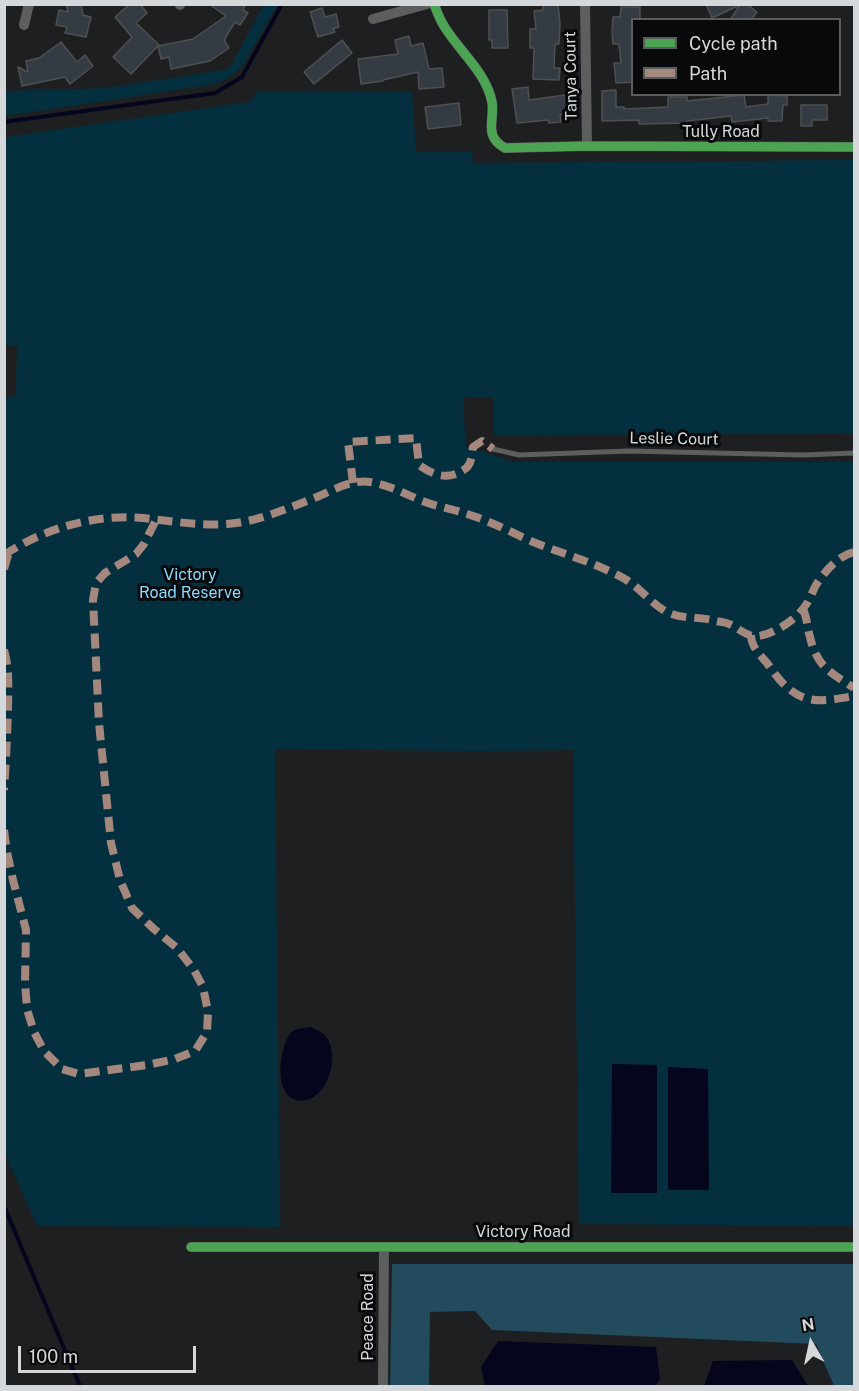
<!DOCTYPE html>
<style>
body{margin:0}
#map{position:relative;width:859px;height:1391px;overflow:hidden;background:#1d1f21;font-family:"Public Sans",sans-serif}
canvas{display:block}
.frame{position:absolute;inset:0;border:6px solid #d5d8da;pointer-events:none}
.legend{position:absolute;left:631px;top:18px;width:210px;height:78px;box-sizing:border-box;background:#08090a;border:2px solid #5a5c5d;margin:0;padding:8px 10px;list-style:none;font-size:18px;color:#d5d8da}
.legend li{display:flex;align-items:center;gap:12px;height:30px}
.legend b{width:30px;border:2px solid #5a5c5d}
.north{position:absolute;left:781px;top:1313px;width:60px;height:60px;-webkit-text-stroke:4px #08090a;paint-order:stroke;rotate:351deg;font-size:16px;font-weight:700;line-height:24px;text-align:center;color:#d5d8da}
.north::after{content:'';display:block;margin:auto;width:21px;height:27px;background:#d5d8da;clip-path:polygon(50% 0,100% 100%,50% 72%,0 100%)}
.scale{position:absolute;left:18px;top:1346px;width:178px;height:27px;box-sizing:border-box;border:3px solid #d5d8da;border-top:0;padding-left:8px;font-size:18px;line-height:21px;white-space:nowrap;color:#d5d8da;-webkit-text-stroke:4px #08090a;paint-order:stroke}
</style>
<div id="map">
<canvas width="859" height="1391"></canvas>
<div class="frame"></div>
<ul class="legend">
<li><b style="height:8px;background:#4ca352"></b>Cycle path</li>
<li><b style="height:8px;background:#a5887d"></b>Path</li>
</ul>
<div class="north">N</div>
<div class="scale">100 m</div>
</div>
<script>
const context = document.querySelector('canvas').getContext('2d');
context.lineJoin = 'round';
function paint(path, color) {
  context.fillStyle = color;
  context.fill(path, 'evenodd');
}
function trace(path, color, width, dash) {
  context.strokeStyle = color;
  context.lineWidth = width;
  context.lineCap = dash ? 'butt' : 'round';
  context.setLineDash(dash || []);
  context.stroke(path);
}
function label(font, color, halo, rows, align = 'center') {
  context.font = font + ' "Public Sans",sans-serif';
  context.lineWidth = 6;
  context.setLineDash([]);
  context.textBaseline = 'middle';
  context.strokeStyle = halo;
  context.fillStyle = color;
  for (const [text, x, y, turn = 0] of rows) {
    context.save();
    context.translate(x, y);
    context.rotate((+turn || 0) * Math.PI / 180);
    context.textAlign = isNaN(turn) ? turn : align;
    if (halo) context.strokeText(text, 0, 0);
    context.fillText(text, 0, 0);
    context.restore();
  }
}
const green = new Path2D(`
 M264,4L277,5L244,64C235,74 227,80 214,84L5,116V91L107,88L229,69Z
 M257,91H412L416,152H472L473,163L854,160V434L494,435L493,397L463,398L466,446L513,462H854V1226L579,1224L573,750L476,751L275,749L280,1227L37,1226L4,1151V397L16,396L17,345H5L4,139L12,136L250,102Z`);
const forest = new Path2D(`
 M392,1264H854V1386H834L816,1344L492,1330L475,1311L430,1312L429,1386H390Z`);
const water = new Path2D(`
 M311,1027C316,1030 323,1032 326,1037C343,1058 323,1111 293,1099C274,1091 279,1042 293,1031C298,1028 305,1028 311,1027Z
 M612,1064L657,1065V1193H611Z
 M668,1067L708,1069L709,1190H668Z
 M498,1341L656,1347L660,1379L655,1386H485L481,1367Z
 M792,1360L808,1386H704L713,1361Z`);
const stream = new Path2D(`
 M4,122L215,93L242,77L282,4
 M4,1206L80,1386`);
const building = new Path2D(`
 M66,4H81L83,15L91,17L86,37L65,33L67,27L56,25L59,10L68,12Z
 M130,4H140L147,13L136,23L159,45L131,74L113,57L132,37L115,17Z
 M209,4H246L243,10L248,13L240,25L235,22L224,40L229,48L210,61L171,69L169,57L161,59L158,46L193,39L226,16Z
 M558,4L560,23L559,44H555L554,68H560L559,80L533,79L534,48H530V29H536L534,11L543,10V5Z
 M706,4H747L757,12L751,20H730L740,5L712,18Z
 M621,7H640V20H633V82L616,83L614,63H621L619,44H613L612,31L613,17H620Z
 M322,8L325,17L336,14L339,27L333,29L335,32L318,37L310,12Z
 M489,10H507L508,48H492V40H489Z
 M409,36L411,46L423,43L429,69L442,68L444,87L419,89L418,72L383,80V81L361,84L358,59L398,54L395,40Z
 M342,40L352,53L314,84L304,72Z
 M61,42L77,62L85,55L93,66L70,84L65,77L22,86L18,67L28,72L26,61L39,58Z
 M528,87L529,100L565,95L567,114L560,115L561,122L549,123L548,120L517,123L512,89Z
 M616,90V107H624V109L668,107V97H687V101L744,95L746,107L768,104V95L787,96V105H783L782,121H768V118L732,122L731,116L687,121V123L639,124V120L602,121V91Z
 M459,103L461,125L428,129L425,107Z
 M801,105H827V120H812V126H801Z`);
const lane = new Path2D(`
 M493,449L519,455L629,451L803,455L854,453`);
const street = new Path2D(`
 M434,4C437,12 440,20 444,26C459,51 486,72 492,102C495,120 483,136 505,148L587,146L854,147
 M585,4L587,146
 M180,5V4
 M373,19L427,4
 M24,25L29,4
 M191,1247H854
 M383,1386L384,1247`);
const quiet = new Path2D(`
 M353,483L348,442L416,438L419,465C432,474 445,480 460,472C462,471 467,468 468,466C472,461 472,453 473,447L482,441L493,449
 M4,555C45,528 94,514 143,518C171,521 199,526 227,524C258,522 288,508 317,497C333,490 352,479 370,482C391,485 408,496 428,503C442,508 458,510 473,516C494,523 513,533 533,542C564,554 596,563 625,579C640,588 650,602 665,611C680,620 700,616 716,621C720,622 725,622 729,624C741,629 745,637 759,636C774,634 797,619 805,606C810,600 812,592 816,585C825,571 838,556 854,552
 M4,569L9,552
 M803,609C807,617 807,627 810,637C817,667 830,672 854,688
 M751,635C751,646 760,655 767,663C773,671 779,681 788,688C808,706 830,700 854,696
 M4,650C10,670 8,690 8,711C7,737 6,763 4,790
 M4,830L7,852L13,880L26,930L25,983L27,1009L34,1032L44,1051L62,1069L79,1074L147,1065L175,1059L195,1051L207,1032L208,1012L203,987L194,970L177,948L154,929L132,908L120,880L111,843L99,723L93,600L96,583L105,573L136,554L144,544L156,520`);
const cycleway = new Path2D(`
 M434,4C437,12 440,20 444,26C459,51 486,72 492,102C495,120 483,136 505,148L587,146L854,147
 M191,1247H854`);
const streetNames = [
 ["Tanya Court",571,76,-91],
 ["Tully Road",721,132],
 ["Leslie Court",674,439,1],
 ["Victory Road",523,1232],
 ["Peace Road",368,1317,-90]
];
const parkNames = [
 ["Victory",190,575],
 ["Road Reserve",190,593]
];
paint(green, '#042f3f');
paint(forest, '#224b5d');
paint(water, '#05051d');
trace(stream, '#05051d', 4);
paint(building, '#353b42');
trace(building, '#4e5052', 1.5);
trace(lane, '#5d5e5e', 5);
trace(street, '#5d5e5e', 10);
trace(quiet, '#a5887d', 8, [15, 8]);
trace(cycleway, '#4ca352', 9);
label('16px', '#d5d8da', '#08090a', streetNames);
label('16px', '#8cd9fd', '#08090a', parkNames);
</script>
